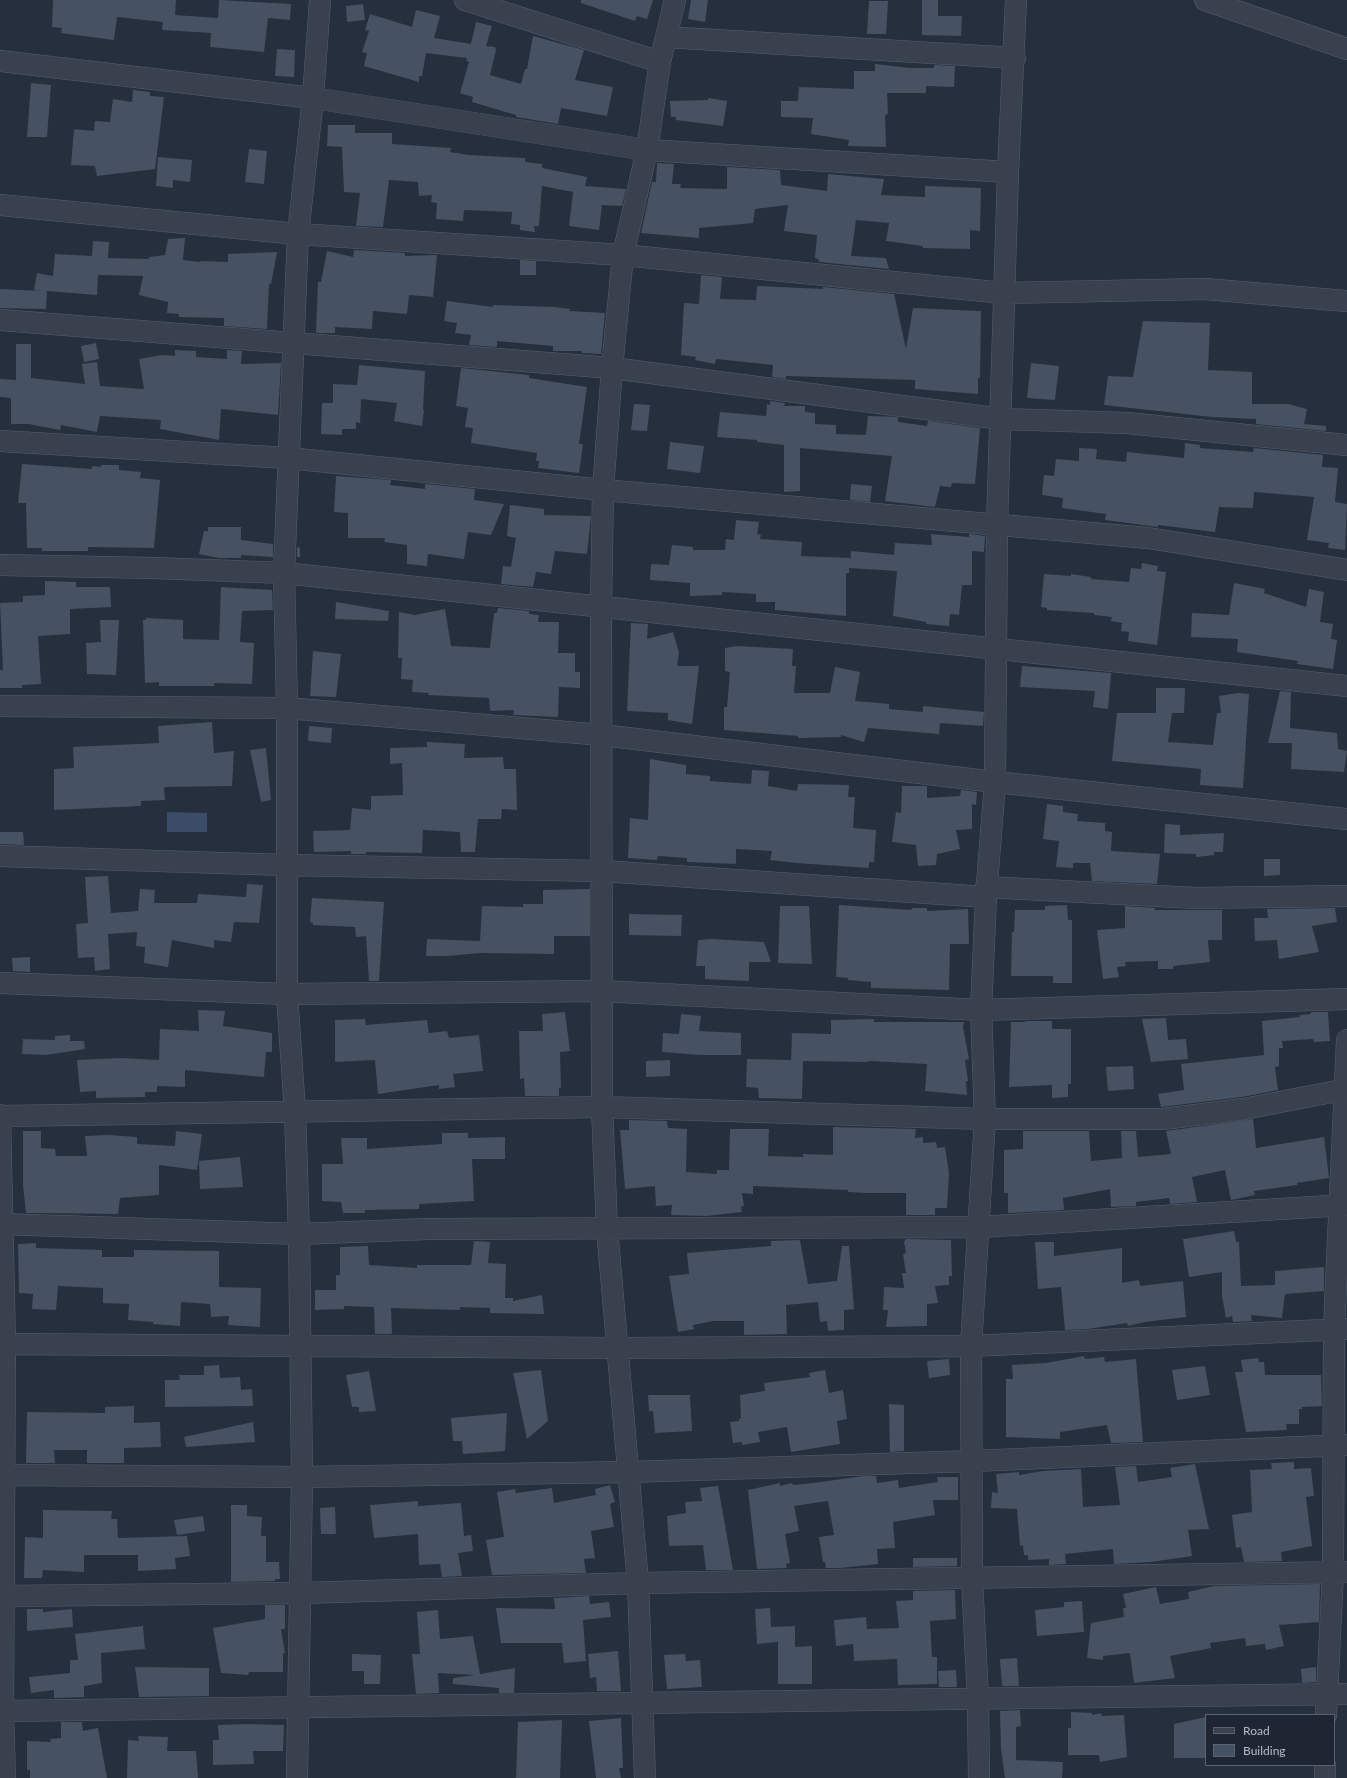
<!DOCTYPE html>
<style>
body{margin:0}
#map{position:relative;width:1347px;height:1778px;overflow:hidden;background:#252f3e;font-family:Lato,sans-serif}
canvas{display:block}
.legend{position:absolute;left:1205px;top:1714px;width:130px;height:52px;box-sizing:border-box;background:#1e2633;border:1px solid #5a626f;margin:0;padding:5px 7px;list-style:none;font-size:12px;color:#b5bcc9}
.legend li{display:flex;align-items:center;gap:8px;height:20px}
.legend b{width:20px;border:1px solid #5a626f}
</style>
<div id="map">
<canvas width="1347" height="1778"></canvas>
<ul class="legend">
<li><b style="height:5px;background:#39414e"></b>Road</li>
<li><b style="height:11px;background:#465162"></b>Building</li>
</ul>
</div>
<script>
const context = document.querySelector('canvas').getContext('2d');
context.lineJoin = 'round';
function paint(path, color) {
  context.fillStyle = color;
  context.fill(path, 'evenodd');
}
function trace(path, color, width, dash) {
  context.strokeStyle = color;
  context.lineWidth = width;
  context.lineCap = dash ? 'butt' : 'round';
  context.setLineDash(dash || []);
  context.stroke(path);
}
const water = new Path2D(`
 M167,812L207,813V832H167Z`);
const building = new Path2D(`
 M53,0H176L175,15L218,18L219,0L291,4L290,20L268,18L264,52L210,47L211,33L162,30L163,22L117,17L114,40L61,33L62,28L52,27Z
 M581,0H653L647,19L637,16L635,21L581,3Z
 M691,0H708L705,22L688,19Z
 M922,0H938V16H962L961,36L922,35Z
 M869,1H888L886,34H867Z
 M363,4L365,20L347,22L346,6Z
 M416,10L440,16L434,38L471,44L476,22L492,26L486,46L495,47L496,50L490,75L521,84L525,69H527L533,36L584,50L575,80L613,87L607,116L561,108L558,124L516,117V115L472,102L473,97L460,93L469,62L466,61L467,58L426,53L422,76H419V82L364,66L367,53L362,52L369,31L365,30L370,14L412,27Z
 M277,49L295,50L294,77L275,76Z
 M875,64L910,68H934V65L955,66L954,87L926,86V93H887L888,114L885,115L886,147L848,146L849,140L811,134L813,118L781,117V101H798L799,87L854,89V71H875Z
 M31,83L51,85L47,137H27Z
 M133,90L150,92V96L164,97L155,169L97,176L95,166L71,165L74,129L94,131L95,121L110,122L113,99L132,102Z
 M708,98L727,101L723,126L676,120V117H671L670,101L708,100Z
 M328,125H355V133H392V144L451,148L450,152L469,155L525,158V162L542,164V168L587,177L585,186L626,189L622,206L602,205L599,230L569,226L573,192L542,186L539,226H534L535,232L520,230V225L511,224L512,212L464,210L463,221L436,219L437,203L431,202L432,195L419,196L418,182L389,180L383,227L356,226L360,193L344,192L342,147L327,146Z
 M249,149L267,151L264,184L245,182Z
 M158,157L192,160L190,182L173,180V188L156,186Z
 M657,163L674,164L672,184H681L680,188L727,189V167L780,170L781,185L827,191L828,174L884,179L881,195L925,197V186L981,188L980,231L970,230V249L923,248V246L886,241L889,223L856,220L851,256L886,258L889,269L819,262L818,259L815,258L817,235L784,231L788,205L755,209L753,223L699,228V238L641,233L652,182H656Z
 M185,238L183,260L199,262L200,261L228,262V254L277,252L271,284H269L267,329L224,326V318L179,317V314L167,313L168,302L139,295L143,276L98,275L97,295L47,291L46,309L0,308V289L43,291L34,290L37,273L53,276L55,254L92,256L93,241L109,242L108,258L149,259V257L165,255L168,239Z
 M354,250L405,253V256L437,255L433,297L409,295L407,314L373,311L372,329L335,327V333H316L318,282H321L327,251L353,257Z
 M520,260L536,261V275H520Z
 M701,275L722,277L720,299L756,300L757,286L823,289V287L894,294L906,349L913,308L981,311L980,378H978V394L915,389V380L786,376V379L772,377L773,365L716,359L715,364L695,360L696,357L681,355L684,303L699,304Z
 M447,301L493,307V305L554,307L570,309L569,311L605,313L601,354L582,353V351H553V346L497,341V347L469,345L471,335L455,333L457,323L444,321Z
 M1143,321L1210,323L1208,370L1252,372V404H1288L1307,409L1304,424L1326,426V431L1256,424V419L1212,417L1104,405L1108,376L1133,377Z
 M96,343L99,359L84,362L81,346Z
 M16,344H31V378L85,384L82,364L97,362L100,386L144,389L139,359L162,355L175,356V350L196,351V357L227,359V350L242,351L241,364L281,363L278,415L221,409L219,440L160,429L161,420L100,416L97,432L61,425L60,430L28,424H11V398L0,397V379L16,380Z
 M1031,363L1059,366L1055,400L1027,398Z
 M359,365L425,371L423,410H424L422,426L394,421L397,403L361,399L360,423L356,422V429H342V435L321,434L322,403H333V384L357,385Z
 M461,368L529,375V378L587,387L579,444H583L579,473L538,468L539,461H536L537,453L471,443L473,428L465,427L468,408L456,406Z
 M770,401L785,403L784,406H805V412L815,413V424L836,425V434L866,435L868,416L898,417V422L927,426L928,421L980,428L975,484L952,483L951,487L940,486L935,507L885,501L892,456L800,448V491L784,492V445L757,442V440L717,437L720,412L766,416L767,404L770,405Z
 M634,404L650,405L647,431L631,430Z
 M670,442L704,446L700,473L667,469Z
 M1185,443L1200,445V448L1253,452L1254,448L1323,455L1322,467L1338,468L1335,502L1347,504L1345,550L1328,548L1329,543L1307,540L1314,497L1254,492L1253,508L1219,507L1215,532L1158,525V527L1105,520L1106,514L1062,508L1063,498L1042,495L1044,475L1054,476L1056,459L1079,461V448L1097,449L1096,459L1126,462L1127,452L1184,458Z
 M22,464L92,469V466L101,467V465H119V470L141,472L140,478L160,480L154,548L88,547V551H42V548H27L26,503H18Z
 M336,476L391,480L390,485L425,489V484L475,489L474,500L504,504L491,535L468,532L464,559L428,554L427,566L407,564V545L384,542L385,538H348V513L334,512Z
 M851,484L872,486L870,502L850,500Z
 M510,505L544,509V515L591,516L587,554L555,551L551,574L536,572L533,587L501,584L503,566L511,567L516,538L507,536Z
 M736,520L759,522L757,534L761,535L760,539L802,542L801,556L850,558V564L851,551L894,555L895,543L932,545L931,534L969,537V534L985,536L984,552L972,551V585H962L959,615L950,614L949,626L926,624V622L893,616L897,571L849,568V573H846V616L775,610V602H756V594L722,592V595L690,596V583L650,580L651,564L669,565L672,545L693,547V550H725L726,539L734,540Z
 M208,527H241V540L273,544V557L241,555V558H219L199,554L204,531H208Z
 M297,547L300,548V557H297Z
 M1142,563L1158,566L1157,571L1166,572L1157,645L1128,641L1129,632L1121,631L1122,623L1111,621L1112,617L1094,615V613L1047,610V608L1041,607L1044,574L1071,576V574L1091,577V579L1129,582L1131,568L1141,569Z
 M45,581L76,582V587H110L111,607L70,609V634L38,636L41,684L22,685V688H0V670H3L0,603L23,602V596L45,595Z
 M1234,583L1265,589L1264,593L1306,607L1309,589L1324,592L1320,622L1333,624L1331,639L1337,640L1333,669L1297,664L1298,661L1237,652L1238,639L1191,637L1192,613L1229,615Z
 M221,587L272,590L273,610L242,611L240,642L254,643L252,684L214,683V686H159V682L145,683L143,620H146V618L183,620V639L219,640Z
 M336,602L389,611L388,621L335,619Z
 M498,608L529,611V614L539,615L538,622H559L558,653H575V672H580V688L559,687L558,717L513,715L514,710L490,711L489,698L428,695L429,693L412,692L413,680L401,679L402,658H398L399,612L415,615L445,609L451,646L490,648L494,613H497Z
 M100,620H119L116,675L87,674L86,643L101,642Z
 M631,623L648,624L647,639L673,632L679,653L677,666H699L692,724L668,720V713L627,711Z
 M737,646L793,649L792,666H796L794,693H830L835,667L860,672L855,701L889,704V709L923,712V706L984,712L983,726L940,723L939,734L868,728L864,742L841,735V737L798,738V736L724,730V707H727L730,672L725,671V648Z
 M313,651L341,654L336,697L310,696Z
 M1022,666L1111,673L1108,709L1093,707L1095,691L1020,687Z
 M1156,688H1185L1184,713H1172L1168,742L1213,745L1217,713H1221L1219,696L1238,693L1249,694L1243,788L1200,785L1201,769L1112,761L1117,713H1156Z
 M1280,691L1291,692L1290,728L1337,733L1338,749L1347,751L1344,772L1291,769L1292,743H1268Z
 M212,722L214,753L234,751L232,786L164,787L165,800L141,801V806L54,810V769L74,768L73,747L159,743L158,726Z
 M309,726L332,728L331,743L308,741Z
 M427,742L465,744L464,758L503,757L504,769H516L517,810L502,809L501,819H478L475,852H461L460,832L423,830L422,853L366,852V854H351V851L314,852L313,831L350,830L352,808L371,810V796L403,795L402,763L390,764V748L427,747Z
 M266,748L271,800L261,802L250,750Z
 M650,759L686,765V774L710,776V781L751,784L752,770L769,771L768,786L797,791L798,784L849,785L848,797H855L853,828L876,830L874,862H869V868L796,863L770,860L772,851L736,849V864L687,862V858L658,856L657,860L628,858L630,818L648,820Z
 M902,786H927V798L960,796L961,790L977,792L976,805L972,804V829L956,830L960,849L937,854L936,865L918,866L916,845L892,842L896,812L901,813Z
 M1047,804L1063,806V812L1078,814L1077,821L1105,823V831L1112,832L1111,851L1160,854L1157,884L1092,881L1090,863H1073V868L1056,867L1059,841L1043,839Z
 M1165,824L1180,825V835L1224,833L1223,852H1214V855L1196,857V854L1164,853Z
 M0,832H23L24,845L0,844Z
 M1264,859H1280V875L1264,876Z
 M108,876L111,913L138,911L140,889L155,890L154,903H197L198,894L246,897L247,884L263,885L259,923L234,922L231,942L214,940V948L172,940L168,967L144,963L145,947L136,946L137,932L108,934L110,969L95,971L94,957L78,958L76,924L88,923L85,877Z
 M590,889V936H554V954L481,953L447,956H426L427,939L480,941L482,906L523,907V904H543V890Z
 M312,898L384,902L379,981H369L366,936L356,937L355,927L313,925V923L310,922Z
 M839,905L911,910L912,908H927V911L968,909L969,944H950L949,990L871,988V982L848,980V978L836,977Z
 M1067,905L1068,920H1072V983H1053V976H1011L1012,932H1014L1015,910H1045V906Z
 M780,906H809L812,964L778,963Z
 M1125,906L1155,908V910H1222V940H1208L1210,962L1173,966V969H1158V961L1125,962L1126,966L1117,967L1119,977L1103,979L1097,930L1125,928Z
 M1335,908L1337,922L1312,926L1319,952L1279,959L1277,940L1255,941L1254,918H1268L1267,909Z
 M629,914L682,915L681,936L629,935Z
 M712,939L764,942L771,962H749V981L705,979V966H696L698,940Z
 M30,957V972L13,971L12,958Z
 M198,1010L225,1011L223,1026L272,1033V1052H266L264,1077L185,1070V1087L157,1086V1092H145V1097L96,1098V1091L80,1092L77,1060L121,1058L159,1060L160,1029L199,1031Z
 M565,1012L570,1051L560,1052L561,1088H559V1096H525L524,1078L520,1079L519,1031H543L542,1014Z
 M1311,1012H1328L1330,1041L1314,1042L1313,1039L1282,1041L1283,1048H1279V1066L1275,1067L1278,1090L1242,1097L1161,1107L1158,1094L1184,1090L1181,1064L1264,1055L1262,1021L1300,1017V1015L1311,1014Z
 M681,1014L701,1016L699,1031L741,1033V1055H700L662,1052L663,1033L679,1034Z
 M1166,1018L1168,1040L1186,1039L1188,1059L1151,1062L1142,1019Z
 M365,1019L366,1025L427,1020L429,1033L447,1031L449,1038L479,1035L483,1071L453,1074L455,1087L439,1089V1085L378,1094L375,1060L335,1062V1020Z
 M874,1019V1022H964L963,1027L969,1059L965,1060L968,1081H966L967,1095L925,1091L927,1064L869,1061L868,1062L803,1061L802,1099L759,1098L758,1088L746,1087L747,1059L791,1060L792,1033L831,1034V1020Z
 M1025,1021H1052V1029H1071V1084H1068V1097L1052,1098V1085L1009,1087L1011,1022H1025Z
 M70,1035V1041H84L85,1049L46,1055L22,1054L23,1039L55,1040V1036Z
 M670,1060V1076L646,1077V1061Z
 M1133,1066L1134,1089L1108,1091L1106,1067Z
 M1253,1119L1256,1148L1324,1137L1329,1178L1297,1183V1185L1254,1191L1255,1195L1231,1200L1225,1170L1192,1177L1197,1202L1170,1204L1169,1198L1136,1202V1206L1111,1207L1110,1189L1063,1198L1064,1210L1008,1213V1193H1004V1150L1023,1149V1131H1089L1091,1161L1122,1158L1121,1131H1136L1138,1157L1171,1154L1166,1131Z
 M629,1120L667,1121L668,1128L687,1129L686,1172L717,1174V1170H729L730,1129H769L768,1156L803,1157V1154L833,1155V1127L916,1129L915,1138L923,1137V1143L936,1142L937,1148L945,1147L949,1173L947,1208H935V1215H906V1193H866L848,1192V1190L753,1186V1194L742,1193L744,1206L741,1207L742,1212L706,1216L671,1215L672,1205L656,1206L655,1186L625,1189L620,1130H629Z
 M23,1131H41V1148L55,1149L56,1156H87L85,1136L108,1135L137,1137V1144L175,1146L176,1131L202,1134L197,1170L159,1165V1195L120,1198L118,1214L41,1213H26L23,1186Z
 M442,1133H468V1138L505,1137V1159H472L474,1201L419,1204V1209L365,1210V1213H343L341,1202L322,1201V1164H343L341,1138H367V1149L442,1144Z
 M240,1157L243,1187L200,1189L199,1161Z
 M1234,1231L1236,1242H1239L1241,1286L1275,1285V1271L1324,1267V1291L1285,1294L1282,1318L1251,1315L1252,1321L1233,1322L1232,1316L1226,1318L1222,1296V1272L1189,1277L1183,1239Z
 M906,1239L951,1240L952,1276H949V1285L935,1286L938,1303L927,1304V1326L886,1327L888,1310H883L884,1287L904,1288L902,1273H906L903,1254L906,1253L904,1242Z
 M800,1240L808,1284L837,1281L842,1246H849L854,1309L844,1310V1330L828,1331L827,1321L820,1322L818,1302L786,1305L787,1334L744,1335V1321H713L693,1325L694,1329L678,1332L669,1276L689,1274L687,1253L771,1246V1241Z
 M474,1241L490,1242L488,1263L506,1264L505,1298H513V1301L542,1295L544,1314L490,1313V1308L460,1307V1310L391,1308L392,1334H375L374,1307L344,1306V1309L315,1310V1290H336V1275H340V1247L368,1246L369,1265L417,1268V1265H471Z
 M1035,1242H1054V1256L1122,1248V1283L1139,1280L1140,1286L1183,1281L1186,1317L1145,1322L1128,1326L1127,1323L1088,1329L1065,1330L1061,1287L1038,1289Z
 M36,1243V1248L102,1250V1257H134V1250L219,1251V1287L261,1288L260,1327L228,1325L229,1316L211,1317L210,1304L181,1302L180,1326L153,1324V1322L128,1320L129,1304L103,1303V1288L58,1286L56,1310L32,1309L33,1294L19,1293L18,1244Z
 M1084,1356L1085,1359L1104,1357L1105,1362L1136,1359L1143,1442L1111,1443L1107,1425L1060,1432V1439L1006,1437V1379H1013L1012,1365L1046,1363Z
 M1258,1358L1259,1362H1264L1265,1375H1321L1322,1406L1302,1407V1409H1299V1424H1286L1287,1430L1246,1432L1235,1372H1243L1241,1360Z
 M949,1359L950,1375L929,1378L927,1361Z
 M219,1365L220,1378L240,1377L241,1390L252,1389L253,1406L165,1407V1380H180L179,1375H204V1366Z
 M1205,1366L1210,1395L1177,1400L1172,1370Z
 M541,1370L548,1421L527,1439L513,1373Z
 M825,1370L829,1393L843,1390L847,1419L837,1421L840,1444L791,1452L787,1427L758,1432L760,1442L742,1445V1442L733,1443L730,1422L739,1421V1419L741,1418L740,1395L765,1391L764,1383L810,1377L809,1373Z
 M369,1371L376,1411L359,1412V1407H352L346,1375Z
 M648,1395H690L692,1431L655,1433L653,1411H649Z
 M889,1404L904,1405V1451L890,1452Z
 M134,1406V1423L160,1422L161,1447L124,1448V1463H87V1450H54L55,1463H26L27,1412L105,1413V1407Z
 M507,1413L505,1451L463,1454L462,1441H453L451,1418Z
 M253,1422L255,1442L186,1447L184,1437Z
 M1294,1462V1469L1311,1468L1314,1496L1306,1497L1312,1546L1281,1552L1282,1561L1244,1562L1241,1547L1236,1548L1232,1515L1252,1512L1250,1470L1272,1469L1271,1463Z
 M1195,1464L1209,1529L1188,1530L1192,1556L1151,1562L1114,1564L1113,1549L1065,1554L1066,1564L1049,1565V1559L1028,1560V1555H1024L1023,1545L1020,1546L1017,1509L991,1508L992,1492L998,1493L996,1474L1019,1472V1475L1043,1471L1081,1469L1083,1507L1120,1505L1115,1467L1136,1466L1138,1482L1172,1477L1170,1468Z
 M864,1476H876L877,1483L898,1480L899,1488L938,1482L937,1477H958V1500H933L935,1515L893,1522L895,1548L877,1549L878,1564L840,1568H826L825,1562H823L819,1537L834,1535L828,1501L794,1506L799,1531L785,1534L790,1563L786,1564L787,1568L757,1569L748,1490L780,1483V1486L792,1483L793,1485L813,1483Z
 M610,1485L615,1502L610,1504L614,1527L591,1531L595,1558L584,1559L586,1573L492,1575L486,1540L504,1537L497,1492L515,1489L516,1493L552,1488L554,1503L596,1495L595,1489Z
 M718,1486L733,1570H706L703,1545L669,1546L667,1516L686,1513L685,1502L702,1501L700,1488Z
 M418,1501V1506L461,1503L464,1536L471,1535L473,1551L458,1553L462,1576L442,1577L440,1564L419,1565L418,1534L374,1538L370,1505Z
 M231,1505H247V1516L262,1517L261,1536H266V1562H279L280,1579H275V1581L231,1582Z
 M335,1507L336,1534H321L320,1508Z
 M43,1510L112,1511L111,1519H117L118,1538L187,1536L190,1556L175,1558L176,1569L138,1571V1555H84V1572L43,1570L42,1578H24L25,1537L43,1538Z
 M203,1516L205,1531L177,1535L174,1520Z
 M913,1558H957V1566L913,1567Z
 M1320,1584L1319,1622L1279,1625L1284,1646L1266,1650L1265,1644L1246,1646L1245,1638L1210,1643L1211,1648L1170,1656L1175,1678L1134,1683L1130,1653L1103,1656V1660L1087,1658L1091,1623L1124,1617L1123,1608H1126L1123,1594L1156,1587L1160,1604L1189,1599L1188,1592L1214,1586Z
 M955,1590L956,1619L930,1621L932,1657H937V1684L898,1685L897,1659L854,1661L853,1644L836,1646L834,1620L866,1617L867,1629L899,1628L896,1601L913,1600V1591Z
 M589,1596L590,1604L609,1602L611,1617L583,1620L586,1661L564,1663L562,1643H501L496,1608L555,1609L554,1598Z
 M1082,1601L1084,1632L1037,1636L1035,1610L1064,1607V1602Z
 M265,1605H285V1629H281L285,1653H283V1672H249L248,1675L221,1673L213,1628L265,1619Z
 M770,1608L771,1627L795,1626V1647L812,1646V1684H778V1642L757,1644L755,1609Z
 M27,1609H43V1612L72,1609L73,1627L27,1631Z
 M438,1610L440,1639L473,1636L480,1674L515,1668L514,1693H499V1688L453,1684V1678L475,1675L438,1673L439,1693L416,1694L412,1654H420L417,1612Z
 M143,1626L145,1649L101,1653L102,1683L84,1686V1697L54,1698V1690L31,1693L29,1677L70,1673V1660H78L75,1634Z
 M618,1651L621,1691H597L596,1677L590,1678L588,1654Z
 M352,1654L381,1655L380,1684H364V1671H352Z
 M685,1654L686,1661L700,1660L702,1687L667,1689L664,1655Z
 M1017,1658L1019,1686H1002L1000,1659Z
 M135,1667L209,1668V1696L139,1697Z
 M1316,1667V1682L1302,1683L1301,1669Z
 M956,1670L957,1687H939L938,1671Z
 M1020,1710L1021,1726L1016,1727V1760L1063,1762L1062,1778H1005L1001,1749L1000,1711Z
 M1071,1712L1092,1713V1715L1101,1713L1102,1716L1124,1715L1127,1757L1100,1762L1099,1755H1068V1728H1071Z
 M1206,1717V1758H1174V1724Z
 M621,1718L623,1768H619L621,1778H596L589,1721Z
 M562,1720L560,1778H516L518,1722Z
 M61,1722H82L83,1731L98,1728L107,1778H30V1770H27V1741L51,1742L50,1739L61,1738Z
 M248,1724L284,1725L283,1751H253L254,1764L213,1765V1740H219L218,1725Z
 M138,1736L168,1737L167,1751H196L198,1778H127L128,1740L139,1741Z`);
const street = new Path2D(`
 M465,0L660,62
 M1205,0L1347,49
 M666,37L1015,58
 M0,61L313,98L647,150L1008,172
 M0,205L298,234L623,255L1004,293L1205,289L1347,301
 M0,320L612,368L1002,419L1127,423L1347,445
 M0,441L288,458L603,490L1148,538L1347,570
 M0,565L154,568L284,573L1347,686
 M0,706L287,708L602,735L995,782L1347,819
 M0,856L285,865L602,871L986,897
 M986,887L1196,898L1347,896
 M0,983L287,994L601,991L981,1010L1347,999
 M0,1115L5,1343L3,1711L5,1778
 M0,1116L602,1107L985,1119H1163L1244,1109L1347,1089
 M0,1224L299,1234L428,1229L979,1227L1347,1205
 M0,1344L617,1348L971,1346L1347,1329
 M0,1475L302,1477L629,1472L973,1461L1347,1445
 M0,1596L301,1593L638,1583L1347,1572
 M0,1711L1347,1694
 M1326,1715L1333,1573L1334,1329L1347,1040
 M297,1778L302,1477L299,1234L295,1112L287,994V708L284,573L298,234L313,98L320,0
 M645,1778L638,1583L607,1229L602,1107L601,607L603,490L612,368L623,255L647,150L660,62L675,0
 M979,1778L978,1699L972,1579L971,1346L985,1119L981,1010L986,897L995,782L997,525L1008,172L1016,0
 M1325,1778V1765`);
paint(water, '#3a4c67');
paint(building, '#465162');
trace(street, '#575f6c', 22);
trace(street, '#39414e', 21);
</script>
